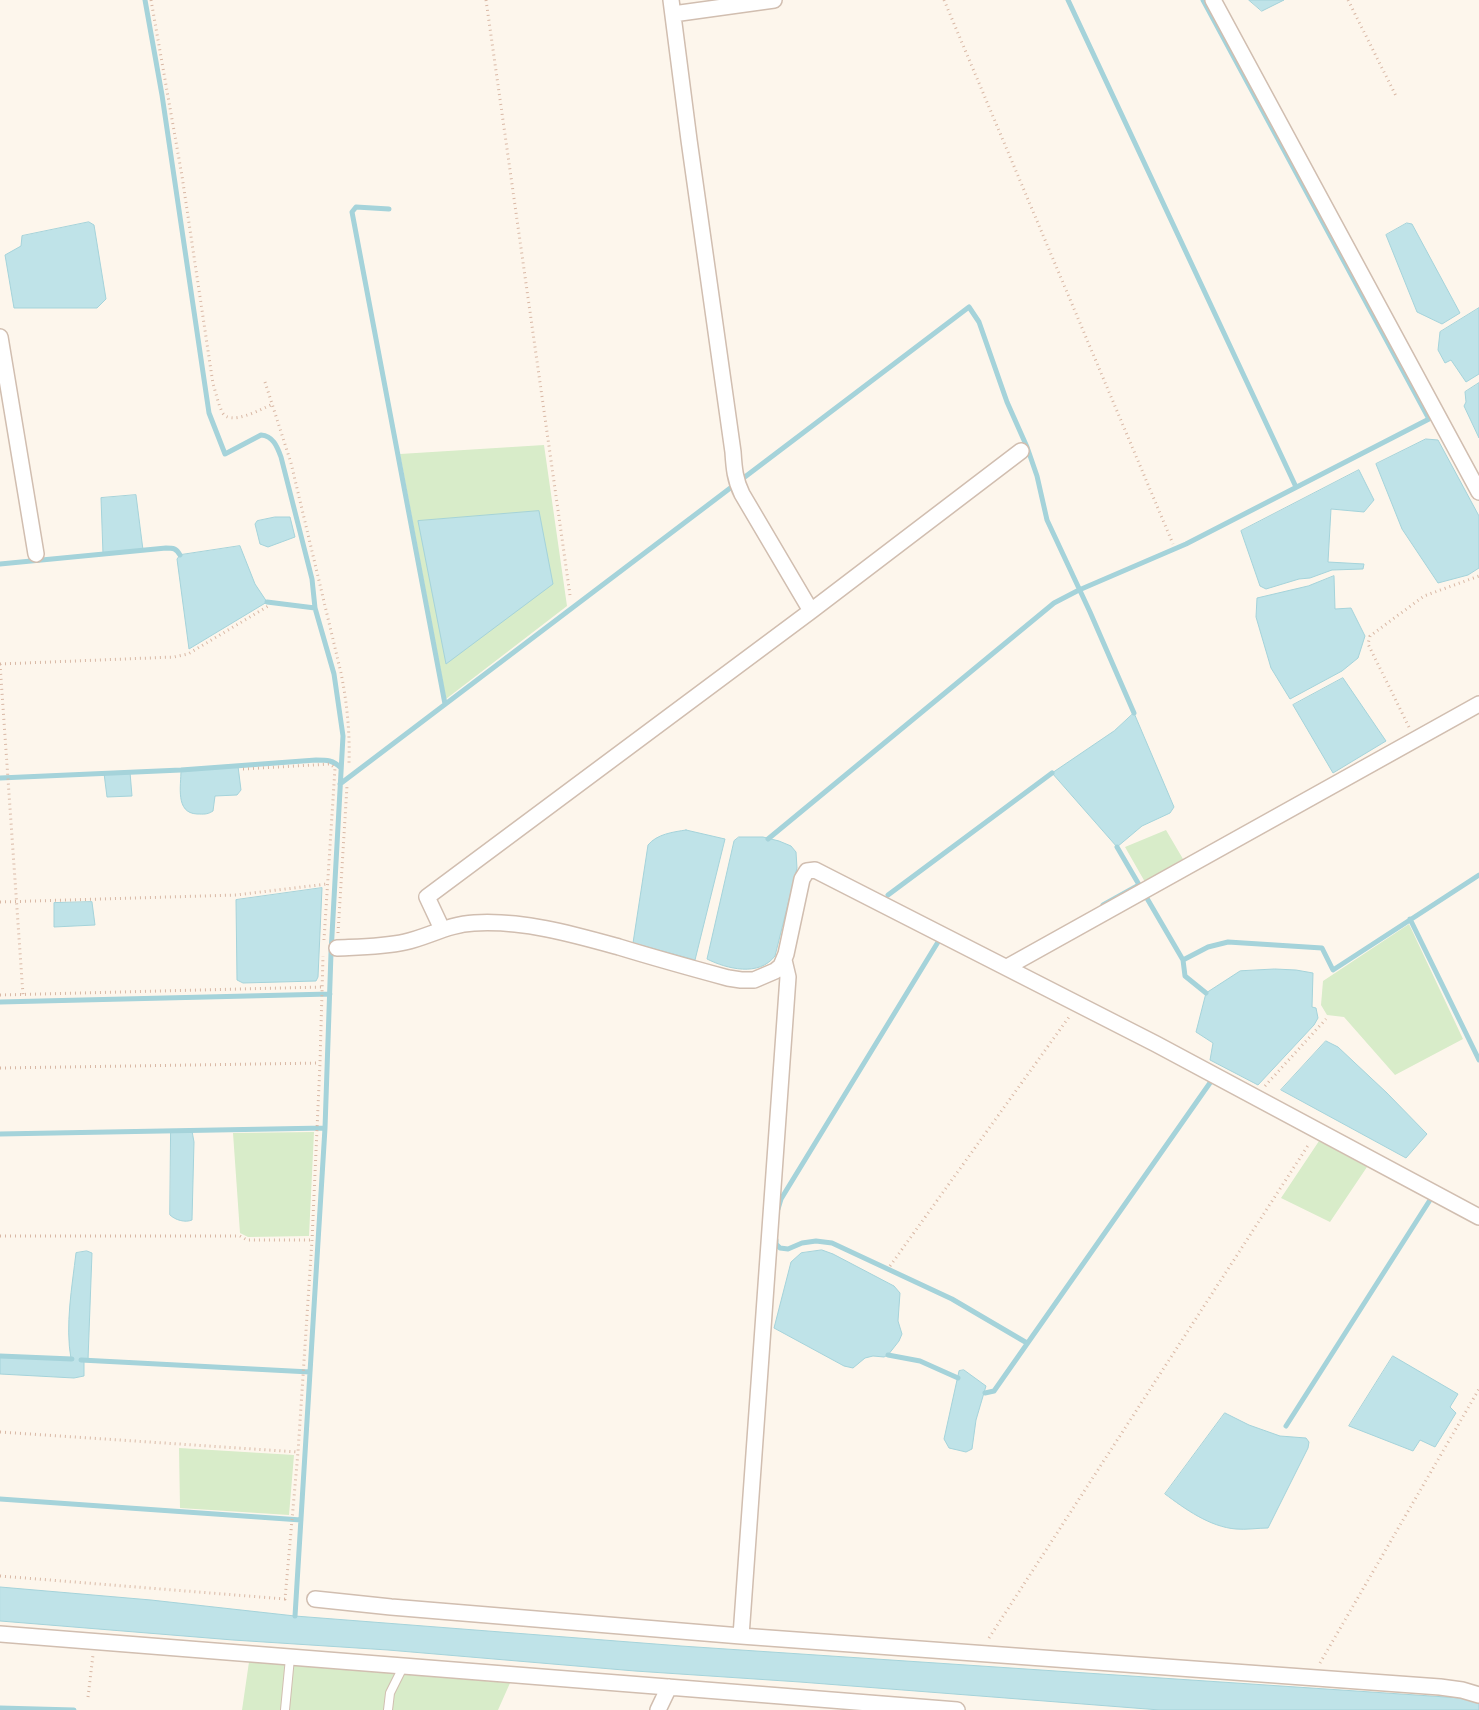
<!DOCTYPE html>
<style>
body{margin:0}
canvas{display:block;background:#fdf6ec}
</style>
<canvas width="1479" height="1710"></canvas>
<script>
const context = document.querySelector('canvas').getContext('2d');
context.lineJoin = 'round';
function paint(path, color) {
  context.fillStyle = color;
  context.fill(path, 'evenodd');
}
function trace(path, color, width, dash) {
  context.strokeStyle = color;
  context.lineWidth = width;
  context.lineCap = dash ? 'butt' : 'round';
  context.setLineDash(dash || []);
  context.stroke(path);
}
const green = new Path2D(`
 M544,445L567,606L446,699L400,454Z
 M1166,830L1183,859L1145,882L1125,847Z
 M1409,924L1463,1039L1395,1075L1344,1017L1327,1015L1321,1005L1323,981Z
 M314,1132L309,1236L248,1237L240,1233L233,1133Z
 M1319,1141L1367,1167L1330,1222L1281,1198Z
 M179,1448L294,1455L289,1515L180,1508Z
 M249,1662L510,1683L498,1710H242Z`);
const water = new Path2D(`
 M1249,0H1284L1262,11Z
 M89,222L94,225L106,299L97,308H14L5,255L21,246L22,236Z
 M1407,223L1412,224L1460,313L1442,324L1417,312L1386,235Z
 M1479,308V374L1466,382L1451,360L1445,363L1438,350L1440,332Z
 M1479,383V438L1464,406L1466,402L1465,392Z
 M1426,439L1438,440L1479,516V568L1468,575L1438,583L1402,529L1376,464Z
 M1359,470L1374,500L1364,512L1331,509L1328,562L1364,564L1363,569L1332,570L1310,578L1299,579L1266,589L1260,586L1241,531Z
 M136,495L143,550L103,554L101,498Z
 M539,511L553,584L446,664L418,521Z
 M275,517H290L295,537L268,547L260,544L255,524L257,521Z
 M240,546L255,584L267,602L189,649L177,559L180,555Z
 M1334,576L1335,609L1351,608L1365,636L1358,658L1342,671L1290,699L1271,668L1256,617L1257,598L1308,586Z
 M1343,678L1386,741L1333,773L1293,705Z
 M1134,713L1174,807L1170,813L1142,826L1117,847L1052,773L1114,731Z
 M238,766L241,790L237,795L215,796L213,811C207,815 203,814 197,814C175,813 181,786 181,770Z
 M130,772L132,796L107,797L104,773Z
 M686,830L725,839L695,960L633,943L648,845C657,834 673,832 686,830Z
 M739,837H763L779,841L791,846L796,852L797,868L775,956C759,977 727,969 707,959L734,841Z
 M322,888L318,977L316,981L243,983L237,980L236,900Z
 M92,902L95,925L54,927V903Z
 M1275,969L1296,970L1313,973L1312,1007L1316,1008L1318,1018L1314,1025L1258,1085L1210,1060L1213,1043L1196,1032L1206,993L1240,971Z
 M1326,1041L1338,1047L1387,1093L1427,1134L1406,1158L1281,1090Z
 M171,1131H192L194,1142L192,1220C185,1223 175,1220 170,1215Z
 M822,1250L833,1254L894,1286L900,1293L898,1321L902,1334L899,1341L888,1355L884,1357L873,1356L865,1358L853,1368L844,1366L774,1328L791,1262L801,1253Z
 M87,1251L92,1253L88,1360H84V1376L74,1378L0,1374V1356L71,1359C65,1325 72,1287 76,1253Z
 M1393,1356L1458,1394L1450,1407L1456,1413L1435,1447L1420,1440L1413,1451L1349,1426Z
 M964,1370L986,1386L976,1420L972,1449L966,1452L949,1448L944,1439L959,1371Z
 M1225,1413L1249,1425L1280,1436L1306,1438L1309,1442L1308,1448L1268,1528C1258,1528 1246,1530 1236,1529C1210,1527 1185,1509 1165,1494Z
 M0,1587L151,1600L295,1616L681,1646L1461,1698L1479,1703V1710H1160L800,1682L635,1671L388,1650L233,1640L0,1621Z`);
const stream = new Path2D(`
 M145,0L162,95L209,413L225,454L261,435C273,436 277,446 281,457L312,579L315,608L334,674L343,736L331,953L325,1128L295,1616
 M1068,0L1296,487
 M389,209L356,207L352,212L445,704
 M0,564L166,548C173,548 176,548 180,555
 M267,602L315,608
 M0,778L181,770L316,760C327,760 333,760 341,768
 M340,784L969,307L979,322L1007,402L1027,447L1037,476L1047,520L1090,612L1134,713
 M768,839L1054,603L1079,590L1186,544L1429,419L1203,0
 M1117,847L1183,960L1185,976L1206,993
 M888,895L1052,773
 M1103,905L1139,885
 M1410,919L1479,1060
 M1183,960L1208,947L1228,942L1322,948L1333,970L1479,875
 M0,1002L330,994
 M0,1134L325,1128
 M778,1209L781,1199L938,942
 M776,1240V1244L780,1248L788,1249L802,1243L816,1241L832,1243L952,1299L1027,1343
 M888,1355L920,1361L958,1378
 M0,1356L72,1359
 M81,1360L310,1372
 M985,1393L994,1391L1212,1080
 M1286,1426L1430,1200
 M0,1499L301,1520
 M0,1708L74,1710`);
const path = new Path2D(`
 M151,0L182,176L213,384C216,393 218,403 222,412C230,427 261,409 273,404
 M486,0L570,595
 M944,0L1173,544
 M1348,0L1397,98
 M265,382L291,463L341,673C347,703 350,732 349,763
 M0,664L23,995
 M0,664L174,657L188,654L270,605
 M1409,727L1368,644L1370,636L1424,596L1479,576
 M243,769L330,764L335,768L324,940
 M0,902L236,895L327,884
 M338,933L347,786
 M0,995L321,987
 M0,1068L320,1063
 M1265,1086L1326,1019
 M0,1236H240L247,1240H312
 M890,1266L1069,1017
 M0,1432L298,1452
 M0,1576L285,1599L298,1452L312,1240L320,1063L323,956
 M989,1638L1309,1144
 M1320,1663L1479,1389
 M88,1697L93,1655`);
const service = new Path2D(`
 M285,1710L290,1658
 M388,1710L390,1693L403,1667`);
const minor = new Path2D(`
 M671,0L689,140L733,452C734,468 735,480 742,494L811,611
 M1213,0L1479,492
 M673,14L774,0
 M0,337L36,554
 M442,929L427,897L811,611L1021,451
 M337,948C359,947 383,947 405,942C428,937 449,924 474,923C523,920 572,934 619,947C655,958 691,968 728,978L741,980H754L775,971L781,966L786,954L802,879L807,871L815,870L1156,1044L1479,1217
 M1007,967L1479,704
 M315,1599L391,1607L741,1636L1440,1687L1462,1690L1479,1695
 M0,1634L957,1710
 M741,1636L788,977L784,960
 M658,1710L669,1687`);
paint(green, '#d8ecc9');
paint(water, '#bfe3e8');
trace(water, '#a5d3da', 1);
trace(stream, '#a5d3da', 5);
trace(service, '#d1beb0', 10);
trace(minor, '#d1beb0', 18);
trace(path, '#d9b8a5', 3, [1, 4]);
trace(service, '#fff', 8);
trace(minor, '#fff', 15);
</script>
